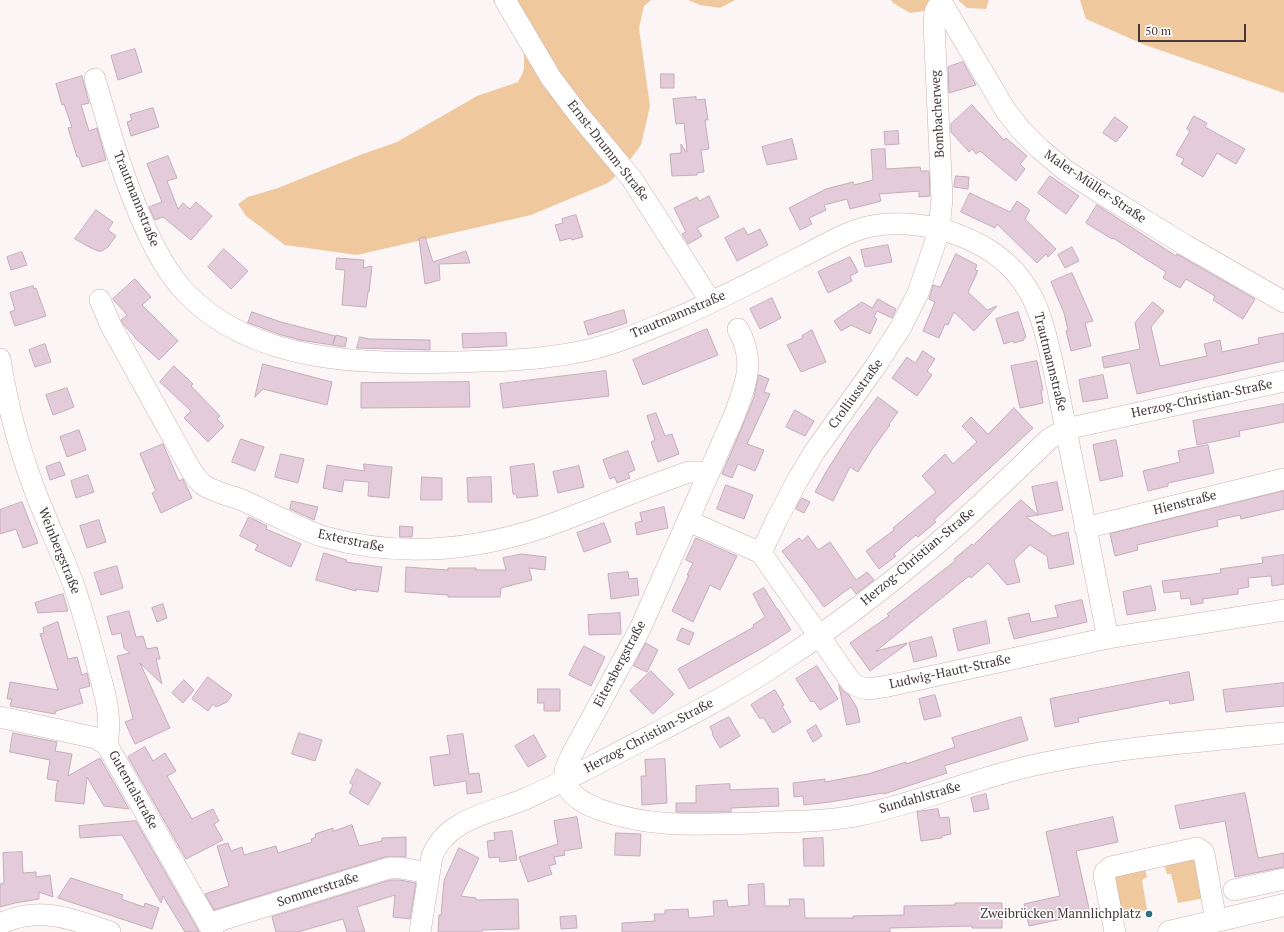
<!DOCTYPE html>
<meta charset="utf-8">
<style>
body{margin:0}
#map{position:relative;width:1284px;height:932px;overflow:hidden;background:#fbf5f6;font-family:"PT Serif",serif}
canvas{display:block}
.scale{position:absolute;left:1138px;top:24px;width:108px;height:18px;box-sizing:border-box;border:2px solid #44383a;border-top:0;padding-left:5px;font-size:12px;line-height:14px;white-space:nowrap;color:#44383a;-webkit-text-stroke:3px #fff;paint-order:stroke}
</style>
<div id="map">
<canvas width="1284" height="932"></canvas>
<div class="scale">50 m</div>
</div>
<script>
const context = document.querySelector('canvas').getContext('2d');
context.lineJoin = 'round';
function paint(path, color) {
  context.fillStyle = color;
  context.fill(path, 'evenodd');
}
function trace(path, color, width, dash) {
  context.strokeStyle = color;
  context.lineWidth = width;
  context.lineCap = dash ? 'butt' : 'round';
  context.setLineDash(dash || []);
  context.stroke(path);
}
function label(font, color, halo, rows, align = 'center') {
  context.font = font + ' "PT Serif",serif';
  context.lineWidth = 3;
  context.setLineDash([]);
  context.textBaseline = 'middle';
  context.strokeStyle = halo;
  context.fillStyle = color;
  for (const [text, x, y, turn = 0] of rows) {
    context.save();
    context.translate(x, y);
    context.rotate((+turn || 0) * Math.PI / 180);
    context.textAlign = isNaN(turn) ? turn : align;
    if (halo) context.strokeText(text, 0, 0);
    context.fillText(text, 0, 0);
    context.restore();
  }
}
const green = new Path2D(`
 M493,0H651L644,6L639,28L650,106L641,145L622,170L608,183L531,215L357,255L285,245L246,216L238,204L248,197L278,188L360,155L397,142L477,96L518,82C520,78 524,72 524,67C527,38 505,23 493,0Z
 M688,0H735L720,8L700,5Z
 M891,0H949L925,11L910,13L893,3Z
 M958,0H989L986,9L967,8Z
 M1080,0H1284V93L1145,45L1086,19Z
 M1196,856L1205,898L1178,903L1171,874H1167L1163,860Z
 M1144,864L1147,877L1142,880L1147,910L1118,916L1111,873Z`);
const building = new Path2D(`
 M135,49L142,72L118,80L111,56Z
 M963,62L976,85L949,93L948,67Z
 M661,74H674V88H661Z
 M82,76L89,103L81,105L89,131L97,128L106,160L82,167L79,157H77L68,128L72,127L64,104L62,105L56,84Z
 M696,97V100L705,99L708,120H705L709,149L701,150L704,172L697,173V175L672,176L670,154L681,153V144L686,152H687L684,123L676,124L673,99Z
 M972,105L1004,140L1006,138L1027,156L1020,164L1025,169L1016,181L980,151L976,154L972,149L969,152L951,132V124Z
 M153,108L159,127L131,136L127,122L132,120L130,115Z
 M1194,116L1207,123L1205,127L1245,149L1236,164L1217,153L1203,177L1181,164L1184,159L1176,155L1190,131L1187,129Z
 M1115,117L1128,127L1116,142L1103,133Z
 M898,131L899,144L885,145L884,132Z
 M792,139L797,159L767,165L762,147Z
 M885,149L886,169L920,167L921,171H929L930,196L919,197V191L879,194L881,201L850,209L847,199L824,205L826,210L809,218L812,224L800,230L789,208L826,189L853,182L854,185L873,180L871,150Z
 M168,156L177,178L167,181L178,209L183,203L190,209L196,202L212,216L191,240L163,217L155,220L149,207L162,202L147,164Z
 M956,176L969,177L968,189L954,187Z
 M1050,176L1079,196L1066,214L1038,193Z
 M970,193L1010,212L1017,201L1030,210L1025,219L1056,249L1048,257L1046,254L1037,263L997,224L995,228L961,212Z
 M709,196L719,217L697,228L702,236L688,244L682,234L686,232L674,208L697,197L699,201Z
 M1097,205L1176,256L1177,254L1255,299L1243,319L1213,300L1215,296L1186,279L1180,288L1163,278L1166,272L1113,238L1112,239L1086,223Z
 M96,210L113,222L108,230L116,236L108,247L102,251H98L91,248L75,239Z
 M576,215L583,237L572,240L571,238L560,241L555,225L563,223L562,219Z
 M744,228L748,235L760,229L768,245L737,261L725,238Z
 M425,237L433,262L466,251L470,263L439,264L440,280L425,284L419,239Z
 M888,245L892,262L865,267L861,250Z
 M1072,247L1079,261L1065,268L1058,255Z
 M224,249L248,271L231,289L208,267Z
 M22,252L27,265L11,270L7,257Z
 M956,254L977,265L975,270L978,271L968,292L987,310L997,306L974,331L954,312L948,325L945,324L939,338L923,331L935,302L929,299L933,285L940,287Z
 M850,257L858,272L850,276L852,281L828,293L818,272Z
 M337,258L364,260L363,268L372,266L369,292H368L366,307L342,305L345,270L336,269Z
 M1072,273L1093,321L1085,323L1091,346L1071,351L1066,331L1068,330L1064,313L1051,282Z
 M135,279L151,297L142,305L178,341L159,360L135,338V337L124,325L121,320L127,315L113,299Z
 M33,286L34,289L36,288L46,316L15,326L10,312L15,310L10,293Z
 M772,298L781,318L760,329L750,309Z
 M878,299L896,309L892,318L877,311L874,317L877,319L870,334L851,325L841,331L834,321L862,302L872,308Z
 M1153,302L1164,311L1151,327L1160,366L1207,356L1204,344L1220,340L1222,352L1259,344L1258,338L1284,333V361L1137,394L1130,363L1104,368L1102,357L1140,349L1135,323Z
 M624,310L627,323L588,335L584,322Z
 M252,312L281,322L335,336L333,344L336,335L347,338L345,347L300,340L278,334L249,323H248Z
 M1018,312L1026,337L1024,338V340L1014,343L1013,341L1004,344L996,319Z
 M707,329L718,355L643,385L633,360Z
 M812,330L826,362L801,372L787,345L803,338L802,336Z
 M506,333L507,346L463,348L462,334Z
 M360,337L369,339L430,340V350L359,348H357Z
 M45,344L51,362L35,367L29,350Z
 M923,351L935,359L927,371L932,375L917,396L892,378L907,357L915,363Z
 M1037,361L1043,390L1041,391L1043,403L1020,408L1011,366Z
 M263,364L332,382L327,405L263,389L255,397Z
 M174,366L193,384L191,386L220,416L217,419L224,426L208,442L184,418L191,411L160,382Z
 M606,371L609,396L503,408L500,384Z
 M759,375L769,379L764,392L770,394L747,444L764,450L755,471L738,464L732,478L722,474L745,420L754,397Z
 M1103,375L1108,398L1083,402L1079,380Z
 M469,382L470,407L361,408V383Z
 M67,388L74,407L53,415L46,395Z
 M878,397L898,412L889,424L890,425L873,448L858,472L850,467L833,501L815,492L826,472L852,431Z
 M1284,404V422L1239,431L1240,436L1197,445L1193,421Z
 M1014,408L1033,428L934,520L936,522L918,537L916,535L894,554L896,556L879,569L866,551L894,530L893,528L936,492L922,476L945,454L953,464L977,442L962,426L971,417L988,434Z
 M795,410L814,421L805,436L786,427Z
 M656,413L665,436L672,434L679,454L658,462L651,442L655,440L647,416Z
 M79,430L86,450L67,457L60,437Z
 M241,439L264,447L255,471L232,462Z
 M1116,440L1123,476L1100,481L1093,445Z
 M163,444L179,481L183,479L192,498L161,513L152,493L156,491L140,454Z
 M1208,445L1214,473L1168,483V486L1148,491L1143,471L1180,462L1178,451Z
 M628,451L635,470L628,473L630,478L617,483L615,477L610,479L603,460Z
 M281,454L304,459L298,483L275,477Z
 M60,462L65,475L50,480L46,467Z
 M364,464L392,467L389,498L368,496L369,482L344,480L342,492L323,488L327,465L364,471Z
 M534,464L538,496L517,498L516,494H513L510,467Z
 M579,466L584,487L558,493L553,472Z
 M88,475L94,492L76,498L71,481Z
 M422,477L442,478V500H421Z
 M491,477L492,502H468L467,478Z
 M1057,482L1063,510L1038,515L1032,487Z
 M726,485L753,495L744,519L717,509Z
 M1284,491V509L1241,519L1240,515L1217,520L1218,526L1137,545L1138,550L1115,556L1110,534Z
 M802,498L810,502L804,513L796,509Z
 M1021,500L1038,515L1026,517L1053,536L1068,532L1074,564L1049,569L1047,556L1030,545L1014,560L1020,582L1007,585L988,563L971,578L969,576L876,651L907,643V644L870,671L850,643L889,616L887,614L955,561L954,559L972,544L973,545Z
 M292,501L318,507L314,520L290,509Z
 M22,502L38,543L23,548L16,529L0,534V510Z
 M664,507L668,528L637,535L635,523L642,521L640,513Z
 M249,517L267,526L266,529L301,544L291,567L255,550L258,545L240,536Z
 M99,520L106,542L87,548L80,526Z
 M604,523L611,542L584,552L577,533Z
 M400,526L413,527L412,537H400Z
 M808,536L818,550L830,542L856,580L867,572L874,580L856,594L851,587L824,607L806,582L782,551L799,538L802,541Z
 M696,538L737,556L720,590L710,585L693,622L672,611L689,575H687L693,563L686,560Z
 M324,553L347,560L346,562L382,567L378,592L356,589V591L316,580Z
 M522,554L546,557L545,570L529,568L532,580L501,588L500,597H448V595L405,592L406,567L448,570V568H476V570H506L503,558Z
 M1284,555V584L1272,586L1271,576L1248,578L1249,587L1238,589V594L1203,599V603L1191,605L1190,598L1181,599L1180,591L1164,593L1162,581L1221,573L1220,569L1263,563L1262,558Z
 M117,566L123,588L101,595L94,573Z
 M628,572L629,579L637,578L639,595L611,599L608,574Z
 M1151,586L1156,610L1127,615L1123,592Z
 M764,588L777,609H778L791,630L766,646L689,689L678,669L754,627L753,625L765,617L753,594Z
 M63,594L68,611L38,613L35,603Z
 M1082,600L1087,622L1014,639L1008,618L1029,613L1031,622L1058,617L1055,606Z
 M163,604L167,618L157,622L152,608Z
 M129,611L136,637L143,636L147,649L157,647L160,659H156L162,684L140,663L170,728L135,744L125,722L133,719L117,656L130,653L124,648L121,633L112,635L107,617Z
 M620,613L621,634L589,635L588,615Z
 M986,621L990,643L958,651L953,629Z
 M58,622L68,659L77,657L82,675L87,673L90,686L79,689L83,703L56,711L55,714L10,706L12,699H7L10,682L58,690L40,634L44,633L43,628Z
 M682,628L694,633L689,645L677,640Z
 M932,637L937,656L914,662L909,643Z
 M646,643L658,650L647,672L634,666Z
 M584,646L605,657L591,686L569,675Z
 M817,666L838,699L820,710L814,701L811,702L796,679Z
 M651,671L674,694L653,714L630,691Z
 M1189,672L1194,700L1170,704L1169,700L1078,718L1079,722L1055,727L1050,699Z
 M208,677L232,695L227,702L216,707L213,704L208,711L192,699Z
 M184,680L194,690L183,703L172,693Z
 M1284,683V706L1226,712L1223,690Z
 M839,685L842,690L849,695L857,708L860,722L847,725Z
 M538,689H560V711H544V703H538Z
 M775,690L784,705L782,706L791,722L773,733L763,717L760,719L751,705Z
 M935,695L941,716L924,720L919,699Z
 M729,717L740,736L720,748L712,734L713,733L710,727Z
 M1021,717L1028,740L944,766L947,773L884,794L883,793L830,802L804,805L803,796L794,797L793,783L825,779V782L868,774L906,762V764L955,747L952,738Z
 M816,725L822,736L813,742L807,731Z
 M13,733L57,742L55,751L72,754L68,776L100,758L129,809L104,806L87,777L84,804L55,801L57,782L59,781L47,779L50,760L10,752Z
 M299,733L322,740L315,761L292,754Z
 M463,734L469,774L479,773L482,792L467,794L466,781L434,786L430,757L450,754L447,736Z
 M534,735L546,757L528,767L515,746Z
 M145,747L153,761L165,753L176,771L167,776L192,819L213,809L219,821L214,824L223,840L186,859L128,757Z
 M665,759L667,803L642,805L641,776H646L645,760Z
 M357,769L381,783L368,805L349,793L353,785L350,783Z
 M730,784V790L778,788L779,806L731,808V812H676V803H696V786Z
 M1245,793L1258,858L1284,853V867L1235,877L1225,821L1180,829L1175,806Z
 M986,794L989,809L974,812L971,798Z
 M938,809L940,818L949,817L951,834L942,836V838L921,841L917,812Z
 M577,817L582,848L564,851L565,855L554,857L556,864L549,866L552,874L528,882L519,857L558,844L554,821Z
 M1113,817L1118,842L1076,851L1090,913L1029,926L1024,904L1060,896L1046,832Z
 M136,821L197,928L199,932H185L163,896L161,903L122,835L80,838L79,826Z
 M352,825L359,846L382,841V838L406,837V857H385L214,910L205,894L229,886L217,846L228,843L231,851L242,847L244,855L276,846L278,853L312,842L311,839L316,837L315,834L333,828V831Z
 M512,831L517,860L500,862L499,857L489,858L487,841L495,840L494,833Z
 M616,833L641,834L640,856L615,855Z
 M823,838L824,866H804L803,839Z
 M459,848L479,858L461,896L476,898V900L518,899L519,929L482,930V932H438L439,915H441L444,881Z
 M22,852L23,873L36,872V877L50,875L53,897L39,892V899L15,903L0,907V884L4,883L3,853Z
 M71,878L123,895L121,899L144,907L145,903L159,908L152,929L58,898Z
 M391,880H400L416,883L410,919L393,917L395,895L357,907L365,932H347L343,919L298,932H276L272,917Z
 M764,884L765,906H790L789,899H804L805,918H853V916L904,915V906L955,905V903H1002V928H972V926L890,928V932H622V923L655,921L654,914H665V910L688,909L689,918L714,916L713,901L727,900L728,907L749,905L748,885Z
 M576,916L577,928L561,929L560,917Z`);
const minor = new Path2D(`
 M505,0L551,78L579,115L632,179L711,302
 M940,0L1006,111L1021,130L1040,149L1065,170L1099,192L1185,245L1284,302
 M95,79C109,129 123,178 144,225C155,249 167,273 186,293C254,364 365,364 457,362C498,361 539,360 579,352C611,346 642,332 672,320C715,302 757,279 799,258C822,247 846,231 872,226C927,216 999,240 1028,290C1042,313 1047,340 1053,365L1108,638
 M100,300L111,326L191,470C194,475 198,480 202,484C211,491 231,496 242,500C251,504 260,508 269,513C288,521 305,531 325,537C400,558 474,551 547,526C595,509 641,488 689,472H708
 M0,359C7,403 18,446 34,488C46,521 62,553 74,586C83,612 90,638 97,665C105,694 112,715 107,745
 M688,521L761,553L852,683C865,692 874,688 888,686L1108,638L1284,610
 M1085,528L1284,479
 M761,553L776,521L797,481L815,451L875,367L901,327L918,293L934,246L939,229L942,199L934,24L935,12L941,1
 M0,717L96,738L107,745L213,932
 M565,781C566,784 568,788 570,791C577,800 590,806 601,810C653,829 703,824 756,823C791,821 827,822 860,815C926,801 988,773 1054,761C1130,746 1207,741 1284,733
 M565,781V770L571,756L640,629L734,416C746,383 756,362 738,329
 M1234,890L1284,879
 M0,924C38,905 73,919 110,932
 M208,924L389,868H401L429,873
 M420,932L432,856C447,818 492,813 525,799C550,788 573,776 597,764C660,730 726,699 785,659C837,625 886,587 933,547C973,513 1011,476 1049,439L1066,429L1284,381
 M1115,932L1104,875L1105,872L1111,867L1197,848L1203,852L1204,854L1216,921`);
const major = new Path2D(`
 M1169,932L1284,905`);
const markers = [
 [1149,914,4,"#306e84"]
];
const streetNames = [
 ["Bombacherweg",938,114,-93],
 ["Ernst-Drumm-Straße",608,151,52],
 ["Maler-Müller-Straße",1095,187,34],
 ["Trautmannstraße",136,199,68],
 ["Trautmannstraße",678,315,-23],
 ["Trautmannstraße",1050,362,76],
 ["Crolliusstraße",856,394,-54],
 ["Herzog-Christian-Straße",1202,399,-12],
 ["Hienstraße",1185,503,-14],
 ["Exterstraße",351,541,12],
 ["Weinbergstraße",59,551,68],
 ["Herzog-Christian-Straße",918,557,-40],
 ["Eitersbergstraße",620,664,-62],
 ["Ludwig-Hautt-Straße",950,672,-12],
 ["Herzog-Christian-Straße",649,736,-28],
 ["Gutentalstraße",133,790,61],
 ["Sundahlstraße",920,798,-16],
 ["Sommerstraße",318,890,-18]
];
const poiNames = [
 ["Zweibrücken Mannlichplatz",1141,914]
];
paint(green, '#efc89e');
paint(building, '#e4cbda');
trace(building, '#c4acbb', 1);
trace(minor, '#ccb0b3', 22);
trace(major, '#ccb0b3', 23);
trace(minor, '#fff', 21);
trace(major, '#fff', 22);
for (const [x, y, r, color] of markers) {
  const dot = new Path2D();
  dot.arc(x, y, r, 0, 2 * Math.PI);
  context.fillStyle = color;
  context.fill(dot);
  trace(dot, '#fff', 1.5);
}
label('13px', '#44383a', '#fff', streetNames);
label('13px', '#44383a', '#fff', poiNames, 'right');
</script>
